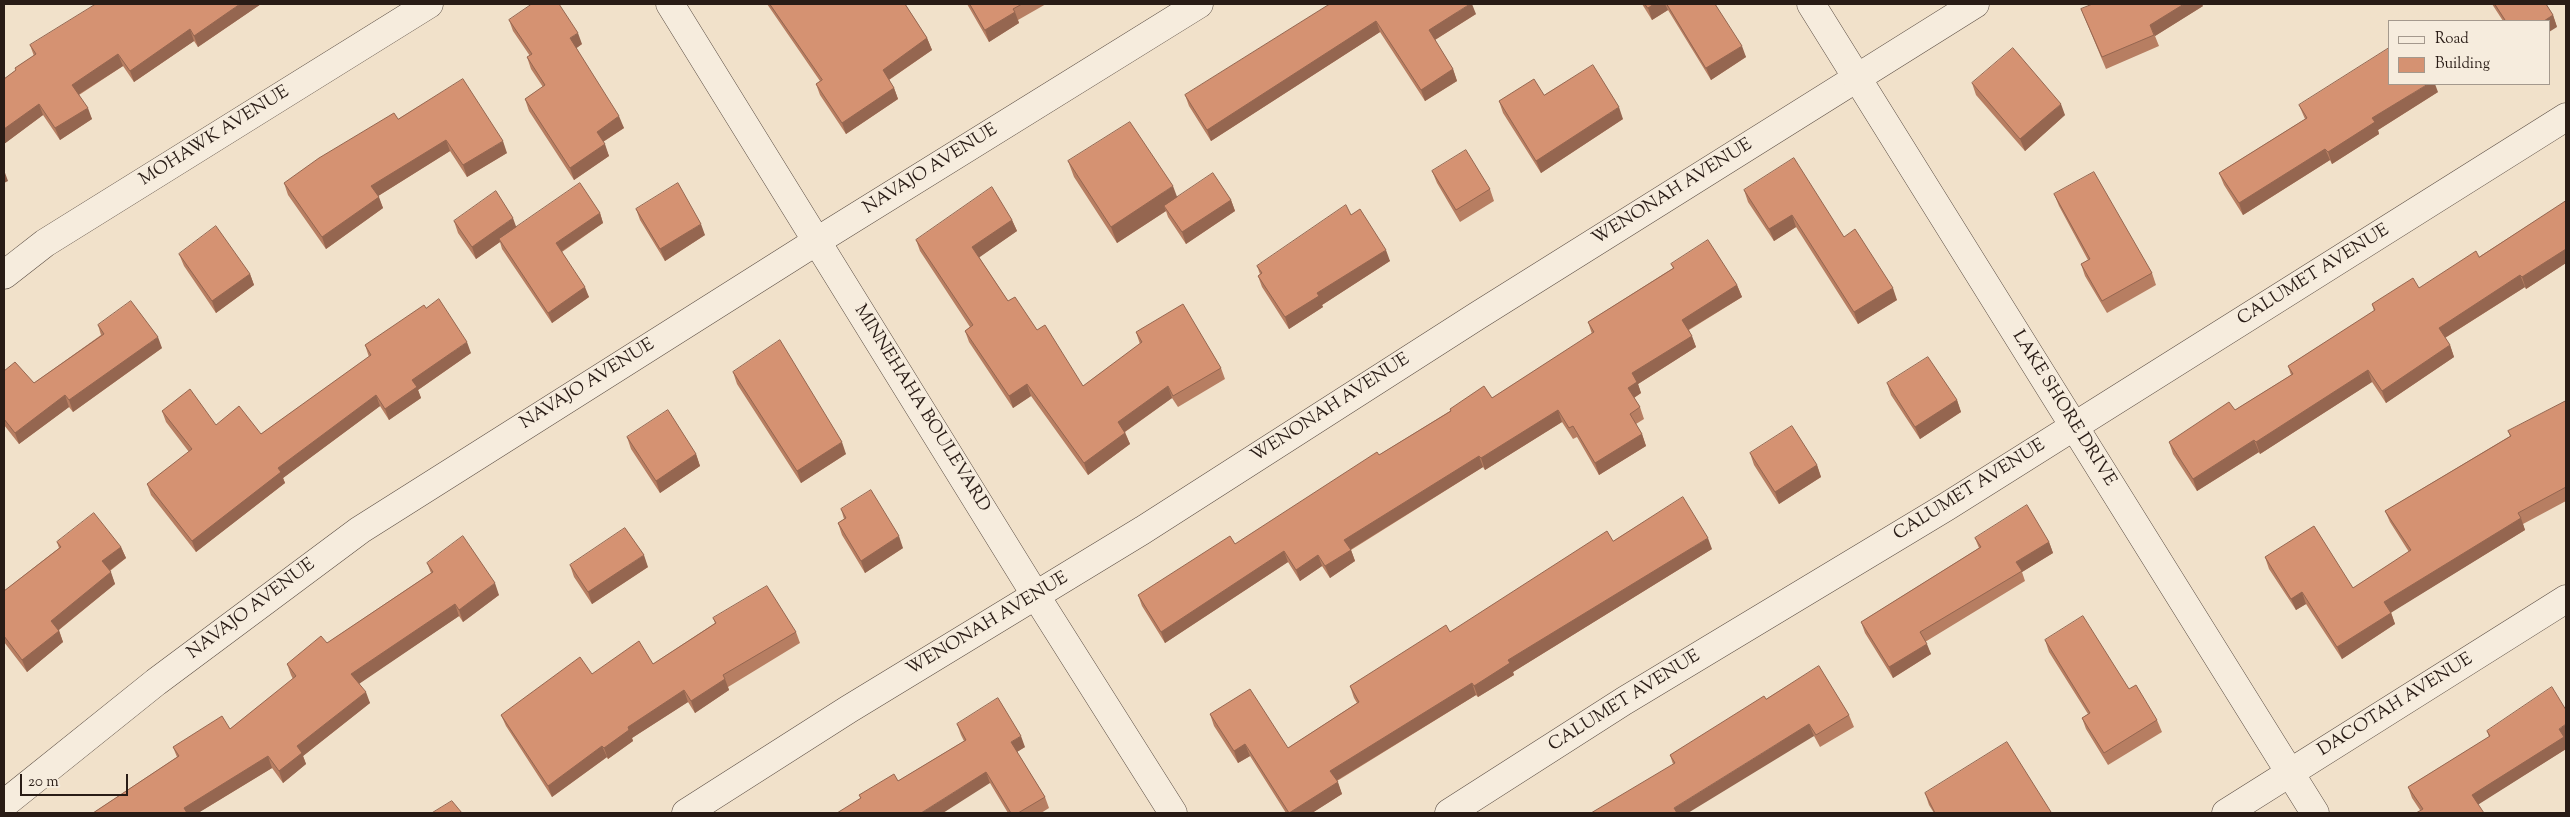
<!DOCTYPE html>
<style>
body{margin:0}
#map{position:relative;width:2570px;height:817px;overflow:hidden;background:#f1e1ca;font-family:"Sorts Mill Goudy",serif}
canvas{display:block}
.frame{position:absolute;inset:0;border:5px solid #291c16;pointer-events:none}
.legend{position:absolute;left:2388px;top:20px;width:162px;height:65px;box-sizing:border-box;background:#f6ecdd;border:1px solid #a4998d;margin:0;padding:6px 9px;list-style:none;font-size:15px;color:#291c16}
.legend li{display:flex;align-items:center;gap:10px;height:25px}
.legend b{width:25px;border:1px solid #a4998d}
.scale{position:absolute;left:20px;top:774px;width:108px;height:22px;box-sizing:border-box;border:2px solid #291c16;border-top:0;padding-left:6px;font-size:15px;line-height:18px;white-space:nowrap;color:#291c16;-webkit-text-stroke:4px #f6ecdd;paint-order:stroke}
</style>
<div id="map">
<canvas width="2570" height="817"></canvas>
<div class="frame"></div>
<ul class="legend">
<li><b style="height:6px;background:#f6ecdd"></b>Road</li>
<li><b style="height:14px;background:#d59272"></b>Building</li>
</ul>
<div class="scale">20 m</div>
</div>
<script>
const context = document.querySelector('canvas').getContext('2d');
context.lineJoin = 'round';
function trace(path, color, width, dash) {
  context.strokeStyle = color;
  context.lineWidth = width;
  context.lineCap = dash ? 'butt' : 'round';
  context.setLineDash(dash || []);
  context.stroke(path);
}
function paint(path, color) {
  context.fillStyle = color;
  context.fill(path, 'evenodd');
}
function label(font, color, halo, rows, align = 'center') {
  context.font = font + ' "Sorts Mill Goudy",serif';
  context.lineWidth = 4.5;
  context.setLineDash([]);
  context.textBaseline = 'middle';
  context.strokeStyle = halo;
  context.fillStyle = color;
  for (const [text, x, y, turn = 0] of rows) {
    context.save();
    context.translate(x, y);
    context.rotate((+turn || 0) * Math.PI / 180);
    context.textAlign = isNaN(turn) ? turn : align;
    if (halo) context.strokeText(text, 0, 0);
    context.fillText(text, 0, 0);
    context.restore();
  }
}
const minor = new Path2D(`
 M670,4L1036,596L1173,813
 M4,275L45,243L429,4
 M4,804L156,682L360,530L817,241L1199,4
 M686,813L849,709L1143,530L1477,316L1975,4
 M1449,813L1624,701L1946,507L2566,117
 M2226,813L2566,599`);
const tertiary = new Path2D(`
 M1811,4L2315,813`);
const wall = new Path2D(`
 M261,4L198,47L194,41L134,82L123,66L79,95L92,119L60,140L43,115L4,144V79L16,70L15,68L34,56L30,45Z
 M767,4H905L927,38L932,50L889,80L894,88L898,99L846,134L820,95L816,84L820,81Z
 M967,4H1046L1018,20L1019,23L989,42Z
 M1330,4L1476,14L1435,40L1453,69L1457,81L1425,101L1380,32L1211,141L1189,106L1185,95Z
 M1642,4H1715L1746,57L1711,80L1668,10L1652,20Z
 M2492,4H2546L2553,15L2557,27L2549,21H2503Z
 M2203,6L2155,36L2159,46L2106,69L2081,9Z
 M509,20L582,44L576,48L624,128L603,142L609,156L574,180L529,111L525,99L543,87L531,69L527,57L530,56L513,31Z
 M1972,83L2065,115L2025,151L1976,95Z
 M2438,92L2378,130L2379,134L2332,164L2330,160L2243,215L2224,185L2219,173L2305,119L2299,105Z
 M1544,95L1623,119L1541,173L1503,113L1499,101Z
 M398,119L507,153L467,177L450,151L378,196L383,208L326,249L288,195L284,183Z
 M1068,161L1177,197L1231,200L1235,211L1186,244L1168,217L1166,211L1117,243L1074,177Z
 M1432,171L1490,189L1494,201L1460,222L1437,183Z
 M1744,190L1844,237L1897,300L1858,324L1796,227L1774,241L1748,202Z
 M2054,194L2152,273L2156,285L2107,313L2085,276L2081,264L2088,260L2059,206Z
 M2566,201V263L2526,289L2525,287L2445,338L2450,345L2454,357L2386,403L2372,382L2260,454L2259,452L2197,491L2173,454L2169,442L2235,410L2291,375L2288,366L2374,311L2372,304L2419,288L2479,257Z
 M636,209L705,235L665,261L640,220Z
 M600,213L603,223L562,252L589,297L552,323L502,249L500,242L476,259L458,233L454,221L516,227Z
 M1351,215L1390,261L1322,305L1323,307L1289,329L1262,287L1258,276L1260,274L1257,266Z
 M1012,220L1017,231L979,257L1008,301L1037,330L1083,386L1140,344L1136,332L1221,368L1225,379L1178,407L1172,398L1125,432L1130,444L1088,475L1031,396L1013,408L969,342L965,331L970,327L920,251L916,240Z
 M179,254L250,274L254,285L216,313L184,266Z
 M1671,264L1737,285L1742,297L1689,330L1696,347L1638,384L1641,393L1634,398L1640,407L1644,419L1636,424L1642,434L1646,446L1599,475L1577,437L1573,439L1562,422L1485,470L1483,467L1351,550L1355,561L1330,578L1322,566L1300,581L1288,562L1165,643L1142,606L1138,595L1235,544L1450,411V409L1492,398L1592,334L1588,322L1673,268Z
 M98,325L162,348L73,412L69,407L19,444L4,425V371L34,383L101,335Z
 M365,345L471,353L418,390L421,398L389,420L380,406L283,478L285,483L196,552L151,495L147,484L189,452L166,422L162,411L216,425L261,434L369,357Z
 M733,372L846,454L801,483L737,384Z
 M1887,383L1957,400L1961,412L1920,439L1891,395Z
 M2566,401V501L2523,524L2525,530L2391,612L2395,624L2342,659L2306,604L2296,610L2269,569L2265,557L2353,588L2409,552L2390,522L2385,511L2510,436L2508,431Z
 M627,437L696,454L700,466L660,493L631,449Z
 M1750,453L1817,465L1821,477L1779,504L1754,465Z
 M841,509L903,548L865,573L842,535L838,523L844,519Z
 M1975,538L2049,542L2053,553L2022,572L2025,581L1925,642L1931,654L1893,678L1865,633L1861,622L1979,548Z
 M1613,541L1712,549L1513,672L1514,675L1478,697L1476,695L1337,781L1342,794L1312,813H1286L1250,756L1238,763L1214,726L1210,714L1288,748L1357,703L1354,698L1350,686L1450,632Z
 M57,542L121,547L126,558L110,571L115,584L59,630L63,642L27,672L4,642V591L59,548Z
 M427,563L499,595L463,622L459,616L359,683L370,703L303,756L306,764L283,783L272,768L198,813H93L177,757L173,747L230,729L293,679L291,675L287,664L327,643L431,573Z
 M570,565L648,567L592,604L574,577Z
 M713,618L796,632L800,643L728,687L729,690L695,713L688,702L632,738L633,741L608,759L607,757L552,797L506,726L501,715L592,674L653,664L715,623Z
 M2045,640L2157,720L2162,732L2108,765L2086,729L2082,718L2088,714L2049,652Z
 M1766,699L1849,715L1854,727L1820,747L1814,736L1673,764L1670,755Z
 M957,724L1025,747L1017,752L1045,797L1049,808L1041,813H1008L990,783L861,799L859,795L898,781L964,741L961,735Z
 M2487,731L2565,739L2566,749L2478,804L2420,810L2412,798L2408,787L2489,737Z
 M1925,793L2051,812V813H1934L1929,805Z`);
const shadedWall = new Path2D(`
 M240,4H261L198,47L194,36Z
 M1470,4H1472L1476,14L1433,41L1429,30Z
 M1654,4H1665L1668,10L1652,20L1648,8Z
 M2184,4H2202L2203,6L2155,36L2150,25Z
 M1015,12L1019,23L989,42L985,30Z
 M2553,15L2557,27L2549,32V21H2544Z
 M1376,21L1380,32L1211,141L1207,130Z
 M190,29L194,41L134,82L130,71Z
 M578,33L582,44L574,50L570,38Z
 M927,38L932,50L887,81L883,70Z
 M1742,46L1746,57L1711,80L1706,68Z
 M118,54L123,66L76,96L72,85Z
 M1453,69L1457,81L1425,101L1421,90Z
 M2428,84H2435L2438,92L2378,130L2379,134L2332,164L2328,152L2372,118Z
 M894,88L898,99L846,134L842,123Z
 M39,104L43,115L4,144V129Z
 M2061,104L2065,115L2025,151L2020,139Z
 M1619,107L1623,119L1541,173L1536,161Z
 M88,108L92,119L60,140L55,128Z
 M619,116L624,128L601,143L597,132Z
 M446,140L450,151L375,198L371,186Z
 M503,141L507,153L467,177L463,165Z
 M605,144L609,156L574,180L570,168Z
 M2325,149L2330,160L2243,215L2239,203Z
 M4,170L8,181L4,183Z
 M1173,186L1179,202L1164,206L1166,211L1117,243L1111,227Z
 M379,197L383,208L326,249L322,237Z
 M1231,200L1235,211L1186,244L1182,232Z
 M600,213L603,223L559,253L556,243Z
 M1792,215L1796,227L1774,241L1769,229Z
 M513,218L517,229L499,239L500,242L476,259L472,247Z
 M1012,220L1017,231L977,259L972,247Z
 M701,224L705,235L665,261L660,249Z
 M2566,249V263L2526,289L2522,277Z
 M1386,250L1390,261L1322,305L1323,307L1289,329L1285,317L1317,293Z
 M250,274L254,285L216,313L212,301Z
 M2520,275L2525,287L2443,339L2439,328Z
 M1737,285L1742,297L1686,331L1682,320Z
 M585,287L589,297L552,323L548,313Z
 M1893,288L1897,300L1858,324L1854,312Z
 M1692,336L1696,347L1638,384L1641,393L1632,399L1628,388L1632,373Z
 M158,337L162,348L73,412L69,400Z
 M467,342L471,353L418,390L421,398L389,420L385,409L412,380Z
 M2450,345L2454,357L2386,403L2382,391Z
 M2368,370L2372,382L2260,454L2256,442Z
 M1027,384L1031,396L1013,408L1009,396Z
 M1168,386L1172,398L1123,433L1118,422Z
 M65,395L69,407L19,444L15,433Z
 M376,395L380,406L283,478L285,483L196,552L192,541L278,468Z
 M1957,400L1961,412L1920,439L1915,427Z
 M1558,410L1562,422L1485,470L1481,458Z
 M1125,433L1130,444L1088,475L1084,463Z
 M1642,434L1646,446L1599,475L1595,463Z
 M2254,440L2259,452L2197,491L2193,479Z
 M842,442L846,454L801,483L797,471Z
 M696,454L700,466L660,493L656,481Z
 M1479,456L1483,467L1348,551L1344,540Z
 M1817,465L1821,477L1779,504L1775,492Z
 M2521,518L2525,530L2389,614L2384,602Z
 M899,536L903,548L865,573L861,561Z
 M1708,538L1712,549L1513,672L1514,675L1478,697L1474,686L1508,660Z
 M2049,542L2053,553L2022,572L2016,562Z
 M121,547L126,558L106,573L102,561Z
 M1351,550L1355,561L1330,578L1325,566Z
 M1284,551L1288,562L1165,643L1161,632Z
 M644,555L648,567L592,604L588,592Z
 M1318,555L1322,566L1300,581L1296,570Z
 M111,572L115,584L56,632L51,621Z
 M495,583L499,595L463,622L459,610Z
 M2302,592L2306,604L2296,610L2291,599Z
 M455,604L459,616L356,686L351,674Z
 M2391,613L2395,624L2342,659L2337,647Z
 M59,631L63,642L27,672L22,660Z
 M1927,644L1931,654L1893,678L1889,667Z
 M725,679L729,690L695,713L691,701Z
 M1472,683L1476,695L1334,782L1330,771Z
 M684,690L688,702L632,738L633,741L608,759L604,748L628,727Z
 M366,692L370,703L303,756L306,764L283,783L279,771L297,746Z
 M1809,724L1814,736L1688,813H1676L1674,808Z
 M2566,724V738L2565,739L2566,742V749L2476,806L2472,795Z
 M1021,736L1025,747L1015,753L1011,742Z
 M1245,744L1250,756L1238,763L1234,751Z
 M602,746L607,757L552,797L548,786Z
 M268,756L272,768L198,813H186L184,808Z
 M986,772L990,783L943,813H921Z
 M1338,782L1342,794L1312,813H1289Z`);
const building = new Path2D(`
 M96,4H240L194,36L190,29L130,71L118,54L72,85L88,108L55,128L39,104L4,129V79L16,70L15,68L36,54L30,45Z
 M532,4H559L578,33L570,38L619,116L597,132L605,144L570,168L525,99L545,85L527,57L532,54L509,20Z
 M770,4H905L927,38L883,70L894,88L842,123L816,84L822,80Z
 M970,4H1022L1013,9L1015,12L985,30Z
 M1330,4H1470L1429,30L1453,69L1421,90L1376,21L1207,130L1185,95Z
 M1645,4H1654L1648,8Z
 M1667,4H1715L1742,46L1706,68Z
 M2093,4H2184L2150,25L2154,35L2102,57L2081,9Z
 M2495,4H2546L2553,15L2544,21H2506Z
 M2013,48L2061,104L2020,139L1972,83Z
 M2389,48V84H2428L2372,118L2375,122L2328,152L2325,149L2239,203L2219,173L2307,118L2299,105Z
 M1593,65L1619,107L1536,161L1499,101L1534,79L1544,95Z
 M463,79L503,141L463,165L446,140L371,186L379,197L322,237L284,183L319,158L394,113L398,119Z
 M1130,122L1173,186L1111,227L1068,161Z
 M1466,150L1490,189L1456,210L1432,171Z
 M1794,158L1844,237L1855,229L1893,288L1854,312L1792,215L1769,229L1744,190Z
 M2094,172L2152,273L2102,301L2081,264L2090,259L2054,194Z
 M1213,173L1231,200L1182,232L1164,206Z
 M580,183L600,213L556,243L585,287L548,313L499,239Z
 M678,183L701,224L660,249L636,209Z
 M992,187L1012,220L972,247L1008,301L1015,297L1037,330L1045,325L1083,386L1142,342L1136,332L1183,304L1221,368L1173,396L1168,386L1118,422L1125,433L1084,463L1027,384L1009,396L965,331L973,325L916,240Z
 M496,191L513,218L472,247L454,221Z
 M2566,201V249L2522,277L2520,275L2439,328L2450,345L2382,391L2368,370L2256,442L2254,440L2193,479L2169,442L2229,402L2235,410L2293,374L2288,366L2375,310L2372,304L2413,278L2419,288L2476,251L2479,257Z
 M1346,205L1351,215L1360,209L1386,250L1317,293L1319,296L1285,317L1258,276L1262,273L1257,266Z
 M216,226L250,274L212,301L179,254Z
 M1708,240L1737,285L1682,320L1692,336L1632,373L1637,382L1628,388L1640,407L1630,414L1642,434L1595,463L1573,426L1569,428L1558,410L1481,458L1479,456L1344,540L1351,550L1325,566L1318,555L1296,570L1284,551L1161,632L1138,595L1230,536L1235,544L1377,452L1379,455L1451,411L1450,409L1484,386L1492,398L1594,332L1588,322L1674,268L1671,264Z
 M439,299L467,342L412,380L417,387L385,409L376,395L278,468L281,472L192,541L147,484L192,449L162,411L190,389L216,425L239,406L261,434L371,355L365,345L424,305L426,308Z
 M131,301L158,337L69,400L65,395L15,433L4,419V371L15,362L34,383L104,334L98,325Z
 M780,340L842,442L797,471L733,372Z
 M1928,357L1957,400L1915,427L1887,383Z
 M2566,401V487L2518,513L2521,518L2384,602L2391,613L2337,647L2302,592L2291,599L2265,557L2314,526L2353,588L2411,550L2385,511L2511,436L2508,431Z
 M668,410L696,454L656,481L627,437Z
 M1792,426L1817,465L1775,492L1750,453Z
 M871,490L899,536L861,561L838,523L846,518L841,509Z
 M1683,497L1708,538L1508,660L1510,663L1474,686L1472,683L1330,771L1338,782L1289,813L1245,744L1234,751L1210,714L1250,689L1288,748L1359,702L1350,686L1446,625L1450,632L1607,531L1613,541Z
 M2027,505L2049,542L2016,562L2022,571L1920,632L1927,644L1889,667L1861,622L1981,547L1975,538Z
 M94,513L121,547L102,561L111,572L51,621L59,631L22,660L4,636V591L61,547L57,542Z
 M625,528L644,555L588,592L570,565Z
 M463,536L495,583L459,610L455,604L351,674L366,692L297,746L302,753L279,771L268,756L184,808L187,813H93L179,756L173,747L222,716L230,729L296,676L287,664L321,636L327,643L433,572L427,563Z
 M767,586L796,632L723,675L725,679L691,701L684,690L628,727L629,730L604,748L602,746L548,786L501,715L580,657L592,674L639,641L653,664L716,623L713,618Z
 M2083,616L2129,689L2136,685L2157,720L2104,753L2082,718L2090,713L2045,640Z
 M1819,666L1849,715L1816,735L1809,724L1674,808L1677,813H1591L1675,763L1670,755L1764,696L1766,699Z
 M2552,687L2566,710V724L2559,729L2564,737L2472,795L2484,813H2416L2423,809L2408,787L2490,736L2487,731Z
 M998,698L1021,736L1011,742L1045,797L1018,813H1011L986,772L921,813H837L861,798L859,795L894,774L898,781L966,740L957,724Z
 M2007,742L2051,812L2048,813H1935L1925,793Z
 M452,801L462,813H432Z`);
const streetNames = [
 ["MOHAWK AVENUE",215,137,-32],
 ["NAVAJO AVENUE",931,170,-32],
 ["WENONAH AVENUE",1673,193,-32],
 ["CALUMET AVENUE",2314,276,-32],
 ["NAVAJO AVENUE",588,385,-32],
 ["MINNEHAHA BOULEVARD",921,409,58],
 ["WENONAH AVENUE",1331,409,-33],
 ["LAKE SHORE DRIVE",2063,409,58],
 ["CALUMET AVENUE",1970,491,-32],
 ["NAVAJO AVENUE",252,610,-37],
 ["WENONAH AVENUE",988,625,-31],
 ["CALUMET AVENUE",1625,702,-32],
 ["DACOTAH AVENUE",2396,706,-32]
];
trace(minor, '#5b4d43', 29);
trace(tertiary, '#5b4d43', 29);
trace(minor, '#f6ecdd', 28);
trace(tertiary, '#f6ecdd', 28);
paint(wall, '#b77e62');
paint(shadedWall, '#956650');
paint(building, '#d59272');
trace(building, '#956650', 1);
label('18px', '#291c16', '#f6ecdd', streetNames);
</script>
